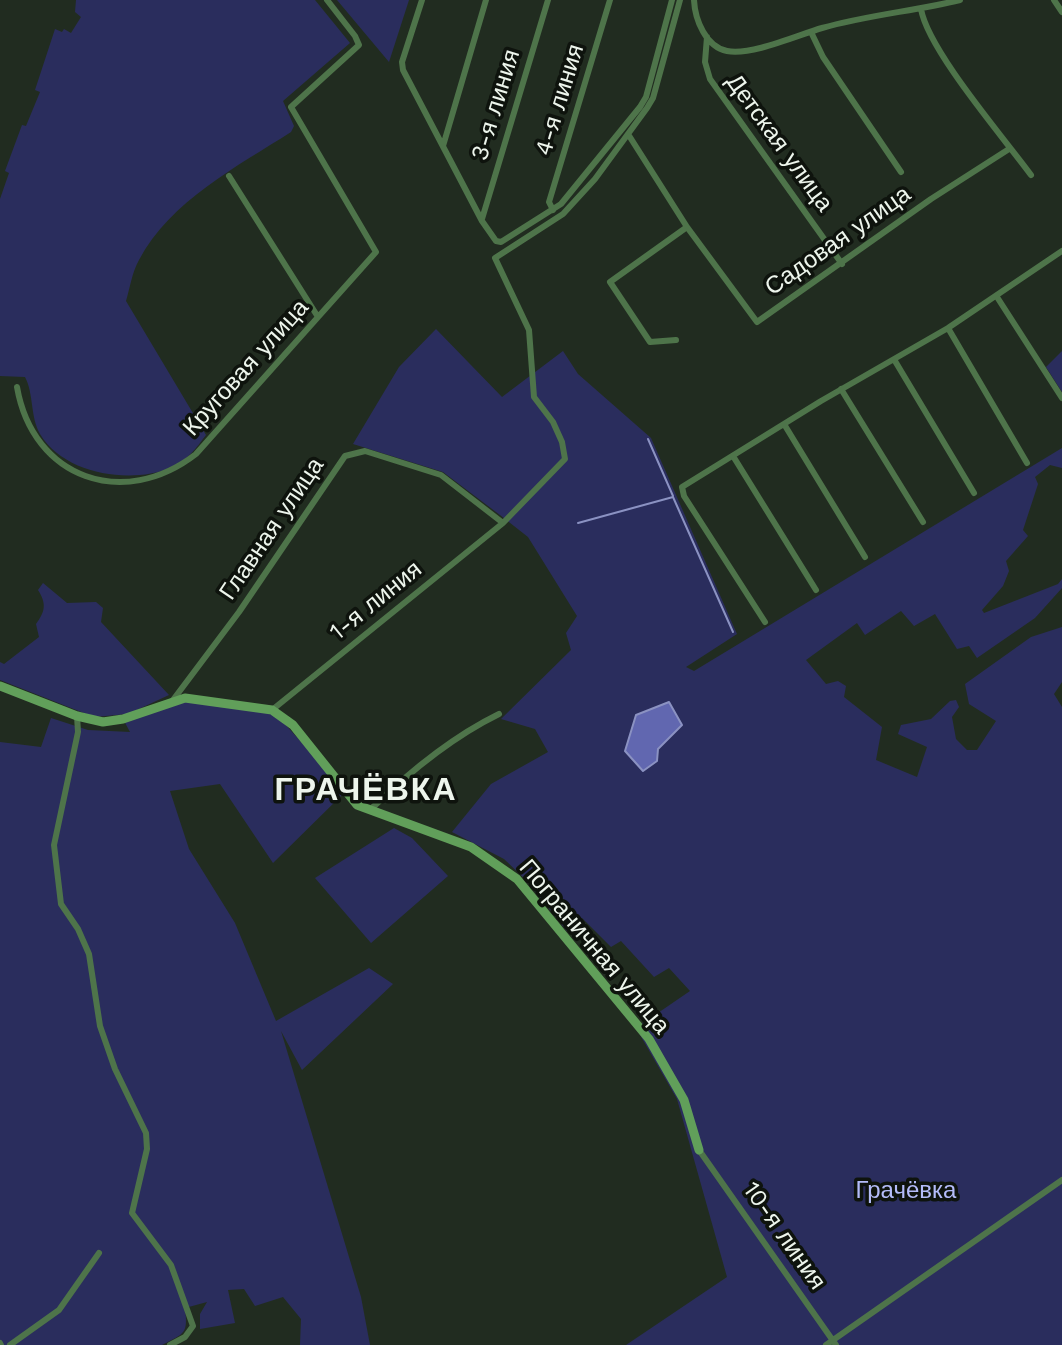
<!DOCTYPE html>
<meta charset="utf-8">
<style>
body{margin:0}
canvas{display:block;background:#212c20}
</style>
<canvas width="1062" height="1345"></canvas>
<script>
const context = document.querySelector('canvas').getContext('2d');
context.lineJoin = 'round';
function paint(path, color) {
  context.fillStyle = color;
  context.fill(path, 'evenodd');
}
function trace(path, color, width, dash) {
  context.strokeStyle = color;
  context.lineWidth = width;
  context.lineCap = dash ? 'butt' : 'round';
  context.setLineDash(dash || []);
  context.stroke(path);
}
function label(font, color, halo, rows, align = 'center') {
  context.font = font + ' "Work Sans",sans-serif';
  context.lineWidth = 7;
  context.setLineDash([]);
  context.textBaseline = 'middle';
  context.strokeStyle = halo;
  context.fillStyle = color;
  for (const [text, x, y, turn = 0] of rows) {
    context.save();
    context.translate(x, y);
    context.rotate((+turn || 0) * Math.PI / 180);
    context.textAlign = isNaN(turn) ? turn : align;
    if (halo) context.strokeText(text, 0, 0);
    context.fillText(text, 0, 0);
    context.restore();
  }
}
const green = new Path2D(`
 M76,0H315L350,43L283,101L294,126L291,132C238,166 170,201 139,260C132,272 130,288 126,301L206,435C197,447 186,462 171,468C130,484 65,475 40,434C30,416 34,394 25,377L0,376V199L9,173L5,171L22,125L26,126L40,92L35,90L55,29L62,32L64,29L71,33L81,17L75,12Z
 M337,0H409L389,62Z
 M436,329L502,397L563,351L578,374L651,438L737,634L686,667L694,671L1062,448V468L1050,465L1035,477L1038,484L1023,530L1028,536L1006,561L1009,571L1003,586L982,610L984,613L1058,584L1062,579V588L1035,618L977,658L969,646L957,649L935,614L914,626L901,611L865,635L857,623L806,660L826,684L838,681L846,686L844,697L882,727L876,760L917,777L927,747L898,734L901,725L931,719L950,701L956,700L959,707L952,717L956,739L967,750H977L996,721L969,704L965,684L1031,637L1062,627V682L1054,694L1062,707V1345H626L727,1277L677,1099L636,1028L690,991L669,968L654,977L621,941L611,947L582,918L567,931L527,881L504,859L452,832L491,784L548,752L535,729L501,719L571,650L566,633L577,616L528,537L500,515L443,472L353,444L399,367ZM669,702L682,725L658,749Z
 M1062,351V392L1046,367Z
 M43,583L67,603L96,602L103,608L101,622L169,695L128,714L94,717L0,680V662L4,664L39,637L36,624C45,612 47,604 38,590Z
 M173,700L272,710L346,791L273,863L220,784L170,791L189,849L235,923L276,1021L369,968L393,984L302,1070L281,1031L361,1297L370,1345H300L301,1319L283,1297L255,1306L244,1289L228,1290L235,1323L200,1329V1314L207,1302L185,1308C188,1334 185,1333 162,1345H0V742L41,747L51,718L88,730L130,732L123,719Z
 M394,828L412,838L448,876L371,943L315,878Z`);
const water = new Path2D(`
 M669,702L682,725L658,749L657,761L643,771L625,751L636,715Z`);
const stream = new Path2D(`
 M648,439L673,496
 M578,523L673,497L733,632`);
const street = new Path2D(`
 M422,0L402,62L403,70L482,221L496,241L501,242L561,204L640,107L646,97L672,0
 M694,0C695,20 706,47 727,51C751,56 798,35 822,28C867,15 915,11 960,0
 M1054,0L1062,12
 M921,9C928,50 1004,138 1031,175
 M811,32L823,57L901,172
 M707,37L705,62L710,79L842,264
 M628,134L687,227L757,322L931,199L1009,149
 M443,146L486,0
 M229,176L318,317
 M553,210L549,202L610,0
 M482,219L548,0
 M997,297L1062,398
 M948,328L1027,463
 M676,340L650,342L610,282L687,227
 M895,361L974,493
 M17,387C33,479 124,510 196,454L376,252L291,107L359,45L355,36L327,0
 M841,389L923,522
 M784,424L865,557
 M733,456L816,590
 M765,622L684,496L682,487L821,401L948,328L1062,251
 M173,700L239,612L345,456L365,451L441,475L503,523
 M272,710L503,523L565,459L562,442L553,422L534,397L529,330L495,258L563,214L595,179L647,108L653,98L680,0
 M77,716L78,732L54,845L61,904L78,929L89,954L100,1026L115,1069L146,1133L147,1149L132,1213L171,1265L193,1326L185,1337L170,1345
 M370,810C407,774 452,737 499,714
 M699,1150L836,1345
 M0,1343L1,1345
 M10,1345L59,1310L99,1253
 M826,1345L1062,1180`);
const secondary = new Path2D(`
 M0,686L77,716L103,722L123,719L185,698L272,710L293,725L357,805L471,847L517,879L649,1039L684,1100L699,1150`);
const streetNames = [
 ["4-я линия",560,100,-73],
 ["3-я линия",496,105,-73],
 ["Детская улица",779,143,54],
 ["Садовая улица",838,241,-35],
 ["Круговая улица",246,368,-48],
 ["Главная улица",272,529,-56],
 ["1-я линия",376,601,-39],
 ["Пограничная улица",594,947,50],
 ["10-я линия",784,1236,55]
];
const parkNames = [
 ["Грачёвка",906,1191]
];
const districtNames = [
 ["ГРАЧЁВКА",366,791]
];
paint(green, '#2a2d5d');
paint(water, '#6167b0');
trace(water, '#8b92c2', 2);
trace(stream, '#8b92c2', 2);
trace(street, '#4e744a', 6);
trace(secondary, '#619f5a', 9);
label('24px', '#edf5ec', '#0e130d', streetNames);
label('24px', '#b4bcf9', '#0e130d', parkNames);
context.letterSpacing = '2px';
label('bold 32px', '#edf5ec', '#0e130d', districtNames);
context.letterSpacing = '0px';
</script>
